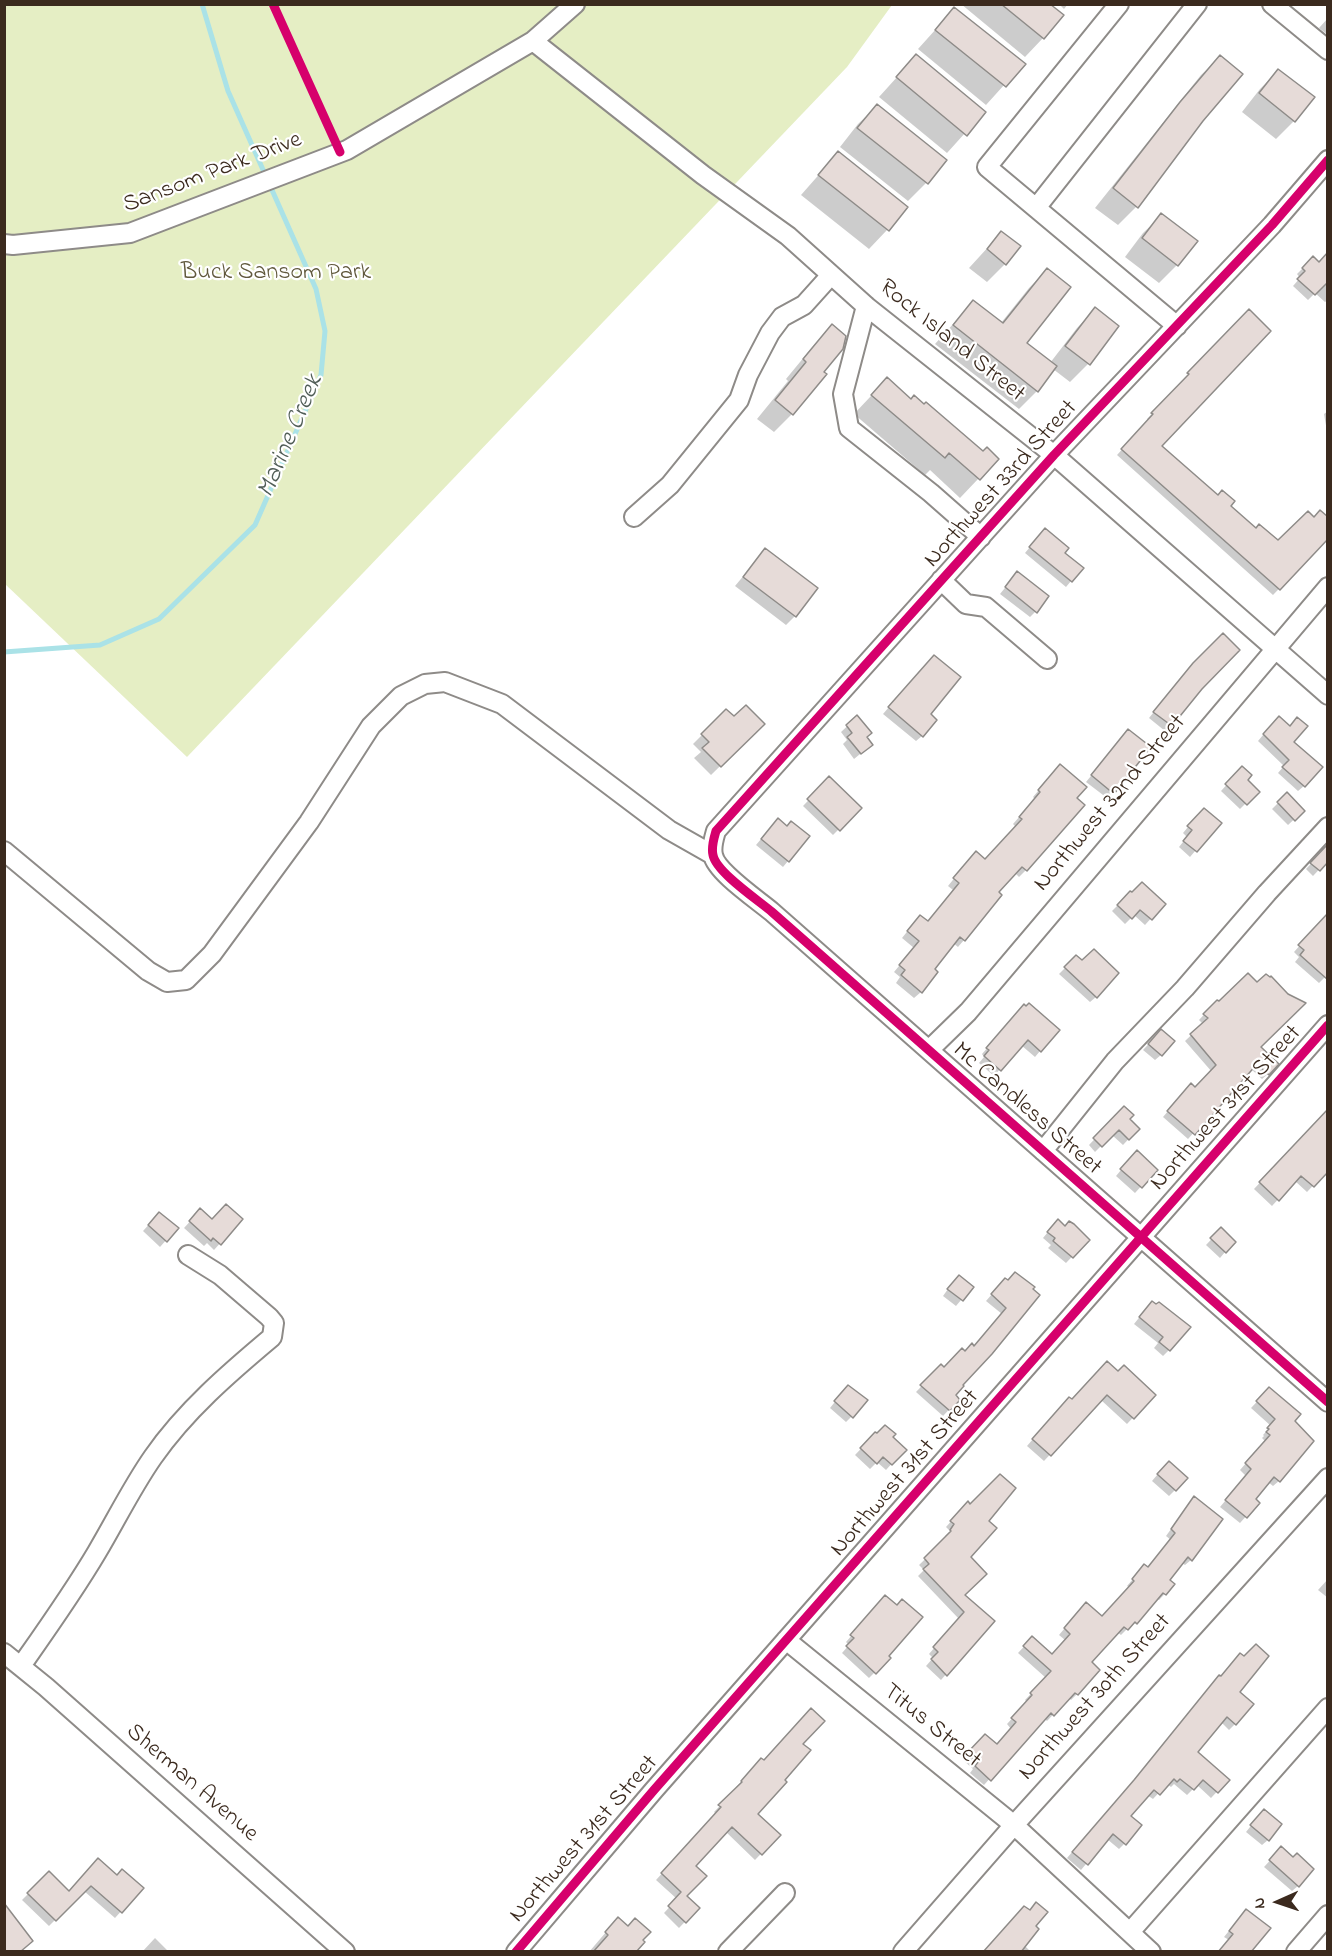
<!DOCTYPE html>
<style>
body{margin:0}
#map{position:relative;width:1332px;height:1956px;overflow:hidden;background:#fff;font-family:"Indie Flower",sans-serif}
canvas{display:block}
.frame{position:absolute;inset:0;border:6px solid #3b2a1e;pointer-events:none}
.north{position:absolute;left:1248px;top:1872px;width:60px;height:60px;-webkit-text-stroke:4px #fff;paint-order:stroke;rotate:267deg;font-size:16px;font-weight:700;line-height:24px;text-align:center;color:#3b2a1e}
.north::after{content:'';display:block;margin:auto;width:21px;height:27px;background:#3b2a1e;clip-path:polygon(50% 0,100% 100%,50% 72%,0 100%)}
</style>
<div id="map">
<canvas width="1332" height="1956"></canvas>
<div class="frame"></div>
<div class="north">N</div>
</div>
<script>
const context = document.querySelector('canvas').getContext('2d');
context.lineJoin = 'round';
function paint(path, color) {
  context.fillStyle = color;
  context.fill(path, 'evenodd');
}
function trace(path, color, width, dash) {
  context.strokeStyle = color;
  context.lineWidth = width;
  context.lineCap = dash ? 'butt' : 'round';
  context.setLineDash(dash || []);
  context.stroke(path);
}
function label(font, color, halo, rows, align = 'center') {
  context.font = font + ' "Indie Flower",sans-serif';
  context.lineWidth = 4.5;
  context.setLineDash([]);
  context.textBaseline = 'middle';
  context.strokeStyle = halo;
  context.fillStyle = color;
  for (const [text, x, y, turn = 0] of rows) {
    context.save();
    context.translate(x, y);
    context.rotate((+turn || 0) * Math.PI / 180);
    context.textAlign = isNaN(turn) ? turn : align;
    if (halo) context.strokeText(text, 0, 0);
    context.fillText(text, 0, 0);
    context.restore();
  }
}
const green = new Path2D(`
 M4,5H892L847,67L187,757L5,584Z`);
const shadow = new Path2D(`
 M961,4H1048L1061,15L1043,38L1025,57Z
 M1059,4H1068L1064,9Z
 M954,9L1023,64L986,105L918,49Z
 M1328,18V35L1319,28Z
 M916,56L984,112L947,153L879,97Z
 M1220,57L1202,120L1136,207L1118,225L1095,208L1201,75Z
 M1278,71L1294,121L1276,139L1242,112L1260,89Z
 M877,106L945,160L926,183L908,201L840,147L858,124Z
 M838,153L906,207L887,230L869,249L801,195Z
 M1162,215L1177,265L1159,283L1125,257L1143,233Z
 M1001,233L1005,264L987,282L969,268Z
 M1328,252V300L1325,302L1315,293L1308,300L1293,286L1300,278L1297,274L1313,258L1318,263Z
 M1047,270L1025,343L1050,363L1077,328L1095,309L1088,364L1070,382L1053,369L1037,391L1019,409L935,344L973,302L1001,323L1029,288Z
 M1249,311L1160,446L1256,530L1278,542L1314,519L1328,538L1273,595L1117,455L1148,421L1147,419L1184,381L1183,380Z
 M832,327L822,372L792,414L774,432L757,419L788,381L786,379L814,345Z
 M887,379L911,401L983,453L997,459L960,498L930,470L925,475L854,414Z
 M1328,411V437L1324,414Z
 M1039,536L1063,553L1071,581L1066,587L1025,553Z
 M765,550L795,616L786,625L735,586Z
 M1017,573L1035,612L1030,617L1000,594Z
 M928,662L922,736L916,741L883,714Z
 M1187,671L1201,688L1165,731L1149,718Z
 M726,711L734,718L763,724L711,775L694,758L701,752L693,744Z
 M857,717L865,738V750L854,759L843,744L847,740L841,732Z
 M1273,723L1292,742L1304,786L1298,791L1278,773L1284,766L1258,741Z
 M1123,737L1113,793L1107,798L1086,782Z
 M1242,768L1246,780L1257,792L1240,809L1221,791Z
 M1054,772L1082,805L1026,870L1019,877L1015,873L997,892L964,940L958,947L953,943L933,970L921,992L914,998L896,983L900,977L894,972L914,948L902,938L914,923H927L953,890L948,886L969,860L985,861L1016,827L1013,824L1035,799L1033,797Z
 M829,779L860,808L833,835L803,806Z
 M1287,794L1303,811L1288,825L1272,809Z
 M1198,815L1219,823L1190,857L1179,847L1187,837L1183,833Z
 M772,826L788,861L783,867L756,845Z
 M1328,846V860L1313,876L1306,869Z
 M1130,893L1164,904L1145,925L1134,915L1125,924L1112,911Z
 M1328,914L1325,977L1319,983L1295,962L1299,957L1294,952Z
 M1076,957L1096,997L1090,1002L1059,974Z
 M1257,984L1259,1047L1268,1074L1262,1079L1251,1069L1188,1139L1163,1117L1185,1091L1195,1089L1212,1072L1185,1041L1203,1024L1199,1020L1211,1007Z
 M1026,1008L1040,1051L1035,1057L1021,1045L994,1076L979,1063L984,1057L982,1054L1018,1012Z
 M1161,1031V1055L1155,1060L1143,1050Z
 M1124,1108L1128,1119L1138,1129L1123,1145L1112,1135L1095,1152L1089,1145Z
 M1328,1110V1177L1324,1174L1307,1192L1295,1181L1272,1206L1254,1189Z
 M1131,1158L1156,1170L1135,1193L1116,1176Z
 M195,1216L212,1221L241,1220L214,1250L207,1243L204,1246L184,1228Z
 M153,1220L177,1228L160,1247L143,1231Z
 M1052,1227H1065L1088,1240L1066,1263L1048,1248L1051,1245L1043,1238Z
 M1221,1229L1225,1252L1220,1258L1206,1245Z
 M953,1282L972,1287L956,1306L943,1296Z
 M999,1286L1033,1287L954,1395L958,1400L943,1416L916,1392L941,1366L944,1369L974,1347L1002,1314L986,1301Z
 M1156,1306L1169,1350L1163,1356L1154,1348L1158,1343L1134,1324L1146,1309Z
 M1118,1373L1154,1395L1127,1424L1101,1400L1044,1461L1027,1446L1063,1404Z
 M1269,1389L1293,1421L1279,1481L1273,1486L1268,1482L1253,1500L1258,1503L1240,1523L1220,1507L1246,1476L1240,1470L1265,1441L1262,1438L1264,1436L1263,1435L1271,1426L1251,1408Z
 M842,1393L852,1416L846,1422L830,1408Z
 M875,1434L891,1437L904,1450L886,1470L877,1462L870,1469L855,1455Z
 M1163,1468L1175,1490L1169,1496L1152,1481Z
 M1189,1504L1191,1560L1185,1565L1182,1563L1168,1580L1173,1585L1159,1600L1156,1598L1130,1628L1129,1627L1121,1635L1117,1632L1089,1663L1077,1694L1071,1700L1069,1698L1047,1721L1044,1718L984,1785L970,1773L973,1769L963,1760L980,1741L996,1745L1011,1729L1007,1724L1027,1702L1025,1700L1046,1678L1018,1653L1032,1638L1052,1656L1065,1640L1059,1635L1080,1610L1101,1618L1130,1588L1127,1586L1139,1572L1147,1569L1171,1540L1166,1536Z
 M970,1506L987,1521L968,1557L963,1595L992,1622L941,1680L926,1666L933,1658L929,1654L959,1619L918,1576L924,1570L919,1565L947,1538L945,1536L950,1531L946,1527L962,1509Z
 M1328,1579V1598L1318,1590Z
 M880,1603L889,1658L869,1678L842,1653L849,1645L846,1642Z
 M1238,1692L1235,1724L1229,1730L1221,1722L1196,1752L1228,1780L1211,1798L1197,1785L1187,1795L1174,1784L1171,1787L1167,1784L1153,1799L1147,1795L1129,1816L1125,1843L1119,1849L1107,1839L1081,1870L1067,1858L1128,1788Z
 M801,1744L756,1814L779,1835L755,1860L725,1831L694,1866L685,1896L698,1908L679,1928L664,1913L677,1899L656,1880L716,1814L714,1812L737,1788L736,1787L756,1766Z
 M1258,1817L1268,1840L1262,1845L1246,1832Z
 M1276,1854L1298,1886L1292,1891L1264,1867Z
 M49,1873L69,1893L117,1877L142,1888L115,1918L84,1891L49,1926L22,1900Z
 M1241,1916L1249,1952L1224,1937Z
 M612,1925L634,1952H589Z
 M1034,1927L1024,1945L1031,1952H985Z
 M155,1938L169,1952H142Z`);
const stream = new Path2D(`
 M4,652L100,645L159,619L255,525L321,375L325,331L316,289L228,91L202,4`);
const building = new Path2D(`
 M1001,4H1050L1064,15L1044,39Z
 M954,7L1026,64L1006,87L935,30Z
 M916,54L986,112L967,136L896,77Z
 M1220,55L1243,74L1203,121L1138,208L1113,188L1180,102Z
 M1278,69L1315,97L1295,122L1259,93Z
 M877,104L947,160L928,184L857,128Z
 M838,151L908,207L889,231L818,175Z
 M1161,213L1198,241L1178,266L1142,238Z
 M1001,231L1021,246L1006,265L987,249Z
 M1328,252V282L1315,295L1297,279L1305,271L1302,268L1313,256L1319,262Z
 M1047,268L1071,287L1027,343L1057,366L1038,392L953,325L973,300L1003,323Z
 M1095,307L1119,326L1090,365L1065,346Z
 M1249,309L1271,331L1162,446L1218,495L1222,490L1235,501L1231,506L1256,528L1259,524L1278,540L1308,511L1314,517L1320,510L1328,517V539L1280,590L1121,449L1153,414L1151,413L1189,374L1187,373Z
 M832,324L846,336L843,349L824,372L827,374L793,415L775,400L806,362L803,359Z
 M887,377L911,399L914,395L924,404L926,402L983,451L987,447L999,459L980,480L949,453L945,458L871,395Z
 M1045,528L1069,548L1065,553L1084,568L1072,582L1029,547Z
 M765,548L818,588L796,617L743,577Z
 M1017,571L1049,596L1037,613L1005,587Z
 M1223,633L1240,650L1202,689L1172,726L1153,712L1193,663Z
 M934,655L961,677L931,714L937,720L923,737L888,707Z
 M746,705L765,724L721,767L702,748L709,742L701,734L726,709L734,716Z
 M857,715L872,733L867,737L873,745L861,754L847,737L852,733L846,725Z
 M1279,716L1290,726L1297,717L1308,726L1294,742L1323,767L1305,787L1282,767L1289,760L1263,734Z
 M1128,729L1151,747L1114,794L1091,775Z
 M1060,764L1087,787L1077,798L1085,805L1027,871L1022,867L999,892L1002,895L965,941L960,937L935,969L938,972L922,993L901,975L905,970L899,965L919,941L907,931L920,915L928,921L959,883L953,878L976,851L985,859L1022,819L1019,817L1040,792L1038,790Z
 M1242,766L1252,775L1248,780L1260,792L1247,805L1225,784Z
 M829,776L862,808L840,831L807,799Z
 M1287,792L1305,811L1295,821L1277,802Z
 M1204,808L1222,823L1197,852L1183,841L1192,830L1187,826Z
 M778,818L787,826L791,821L810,836L789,862L761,839Z
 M1328,844V862L1320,871L1310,863Z
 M1142,882L1166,904L1152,920L1140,910L1132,919L1117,905L1130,891L1132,892Z
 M1328,913V980L1300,955L1304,950L1298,945Z
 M1094,949L1119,973L1097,998L1064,967L1076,955L1082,960Z
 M1248,973L1257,982L1266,974L1270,977L1271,976L1288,994L1306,1003L1261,1047L1279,1064L1269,1075L1257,1064L1195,1135L1167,1111L1191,1083L1195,1087L1216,1065L1190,1034L1208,1018L1203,1014L1217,1000L1219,1001Z
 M1029,1003L1060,1030L1041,1052L1028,1040L1001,1071L984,1056L989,1050L986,1048L1024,1004L1026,1006Z
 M1161,1029L1175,1041L1162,1056L1148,1044Z
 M1124,1106L1134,1115L1130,1119L1140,1129L1129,1140L1119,1130L1102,1147L1093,1138Z
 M1328,1109V1172L1314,1187L1301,1176L1279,1201L1259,1182Z
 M1137,1150L1158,1170L1142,1188L1120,1169Z
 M226,1204L243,1219L221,1245L213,1238L211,1241L189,1221L200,1208L212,1219Z
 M159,1212L179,1228L167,1242L148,1225Z
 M1058,1219L1065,1226L1069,1221L1074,1224L1090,1240L1073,1258L1053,1241L1055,1238L1047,1232Z
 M1221,1227L1236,1242L1226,1253L1210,1238Z
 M1015,1272L1035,1287L1033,1289L1040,1295L992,1354L963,1385L964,1386L956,1395L960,1400L950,1411L920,1385L941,1364L944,1367L962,1348L965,1351L972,1343L974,1346L1006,1308L991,1294L1005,1278L1008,1280Z
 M959,1275L974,1287L963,1301L947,1289Z
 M1152,1301L1156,1304L1159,1302L1191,1327L1170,1351L1159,1342L1163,1337L1139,1317Z
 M1107,1361L1118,1371L1124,1365L1156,1395L1134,1419L1107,1395L1051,1456L1032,1439L1069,1397L1072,1399Z
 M848,1385L868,1400L853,1418L834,1401Z
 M1269,1387L1301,1414L1295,1421L1314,1441L1280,1482L1274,1477L1256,1499L1260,1503L1247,1518L1225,1500L1251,1469L1245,1463L1270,1435L1266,1432L1269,1429L1267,1428L1275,1419L1256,1401Z
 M885,1425L896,1434L893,1437L907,1450L892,1465L883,1457L877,1464L860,1448L875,1432L877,1433Z
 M1169,1461L1188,1478L1176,1491L1157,1474Z
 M1000,1474L1016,1488L989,1521L997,1528L971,1557L987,1574L965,1595L995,1621L947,1676L931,1659L938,1652L933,1647L964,1612L923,1569L929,1564L924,1558L951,1531L950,1530L954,1524L950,1521L968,1501L970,1504Z
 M1194,1496L1223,1519L1192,1561L1188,1557L1170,1580L1175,1584L1166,1595L1163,1593L1137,1624L1135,1622L1128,1630L1124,1627L1092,1662L1100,1670L1078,1695L1075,1693L1054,1716L1051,1713L991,1781L975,1766L978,1762L967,1753L985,1734L997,1744L1016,1722L1011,1718L1032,1695L1030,1693L1051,1671L1023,1646L1032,1636L1052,1654L1070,1634L1064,1628L1086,1602L1102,1616L1134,1581L1132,1579L1144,1564L1148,1567L1175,1533L1171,1529Z
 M885,1595L897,1605L902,1599L923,1617L889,1656L891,1658L876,1674L846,1646L854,1638L850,1635Z
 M1256,1644L1269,1656L1240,1692L1254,1704L1236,1725L1227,1717L1198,1752L1230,1780L1218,1793L1203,1780L1194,1790L1180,1779L1177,1782L1174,1779L1160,1795L1154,1790L1131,1816L1142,1825L1126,1845L1113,1834L1088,1865L1072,1852L1134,1780L1219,1675L1221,1676L1240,1653L1244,1656Z
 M811,1708L825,1721L803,1744L811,1750L785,1780L787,1782L758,1814L781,1835L762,1855L732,1827L696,1866L707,1876L687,1896L700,1908L686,1923L668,1906L681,1892L661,1873L721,1807L718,1805L742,1782L741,1781L761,1758L764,1760Z
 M1264,1809L1282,1824L1269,1841L1250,1825Z
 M1281,1846L1293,1857L1297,1853L1314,1869L1299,1887L1269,1860Z
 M98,1858L117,1875L122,1869L144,1888L122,1913L91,1886L56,1921L27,1893L49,1871L69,1891Z
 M1036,1902L1048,1912L1036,1926L1039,1929L1021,1952H983L1024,1906L1030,1910Z
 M4,1903L33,1941L20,1952H4Z
 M1246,1909L1271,1928L1251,1952H1218L1233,1934L1229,1931Z
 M618,1917L628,1926L635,1918L651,1932L643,1940L645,1942L636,1952H593L608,1935L605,1932Z`);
const minor = new Path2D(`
 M1119,4L987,167L1177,326
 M1272,4L1328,50
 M533,41L703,175L788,236L866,306L1054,455L1328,695
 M1328,160L1272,225L1054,455L716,831C714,838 711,847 713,855C716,872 758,900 772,912L1328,1402
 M1036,208L1197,4
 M4,244L13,245L130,233L347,150L533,41L575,4
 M866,306L843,394L849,428L931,493L981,537
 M634,517L670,485L739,400L748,375L770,333L782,317L804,305L831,275
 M941,580L966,604L986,607L1047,659
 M4,851L148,971L167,982L186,980L212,954L309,822L371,726L401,696L425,684L445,682L502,704L669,830L713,855
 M929,1050L968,1012L1328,587
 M1043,1151L1115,1061L1185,988L1267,893L1328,827
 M786,1640L1014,1825L1151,1952
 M4,1653L46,1687L345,1952
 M21,1666C47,1629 74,1591 97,1552C116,1520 132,1487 153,1457C185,1411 229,1373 272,1337L274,1323L269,1317L220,1275L188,1255
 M1130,1932L1328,1708
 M516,1952L654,1790L1328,1025
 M728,1952L785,1893
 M903,1952L1014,1825L1328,1478
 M1296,1952L1328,1915`);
const cycleway = new Path2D(`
 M273,4L340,152
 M1328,160L1272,225L1054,455L716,831C714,838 711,847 713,855C716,872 758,900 772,912L1328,1402
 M516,1952L654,1790L1328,1025`);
const streetNames = [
 ["Sansom Park Drive",213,174,-21],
 ["Rock Island Street",951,342,39],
 ["Northwest 33rd Street",1002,485,-48],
 ["Northwest 32nd Street",1111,804,-50],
 ["Northwest 31st Street",1227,1109,-48],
 ["Mc Candless Street",1026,1110,41],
 ["Northwest 31st Street",906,1474,-49],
 ["Northwest 30th Street",1096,1698,-48],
 ["Titus Street",931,1727,39],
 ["Sherman Avenue",191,1784,41],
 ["Northwest 31st Street",585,1840,-49]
];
const parkNames = [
 ["Buck Sansom Park",276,274]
];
const waterNames = [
 ["Marine Creek",292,437,-67]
];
paint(green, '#e5eec4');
paint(shadow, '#0003');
trace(stream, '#aae2e7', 5);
paint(building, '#e6dbd8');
trace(building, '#8e8b88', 1.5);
trace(minor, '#8e8b88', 22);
trace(minor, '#fff', 18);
trace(cycleway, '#d6006c', 9);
label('24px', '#3b2a1e', '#fff', streetNames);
label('24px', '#60583c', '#fff', parkNames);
label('italic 26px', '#515e57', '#fff', waterNames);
</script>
